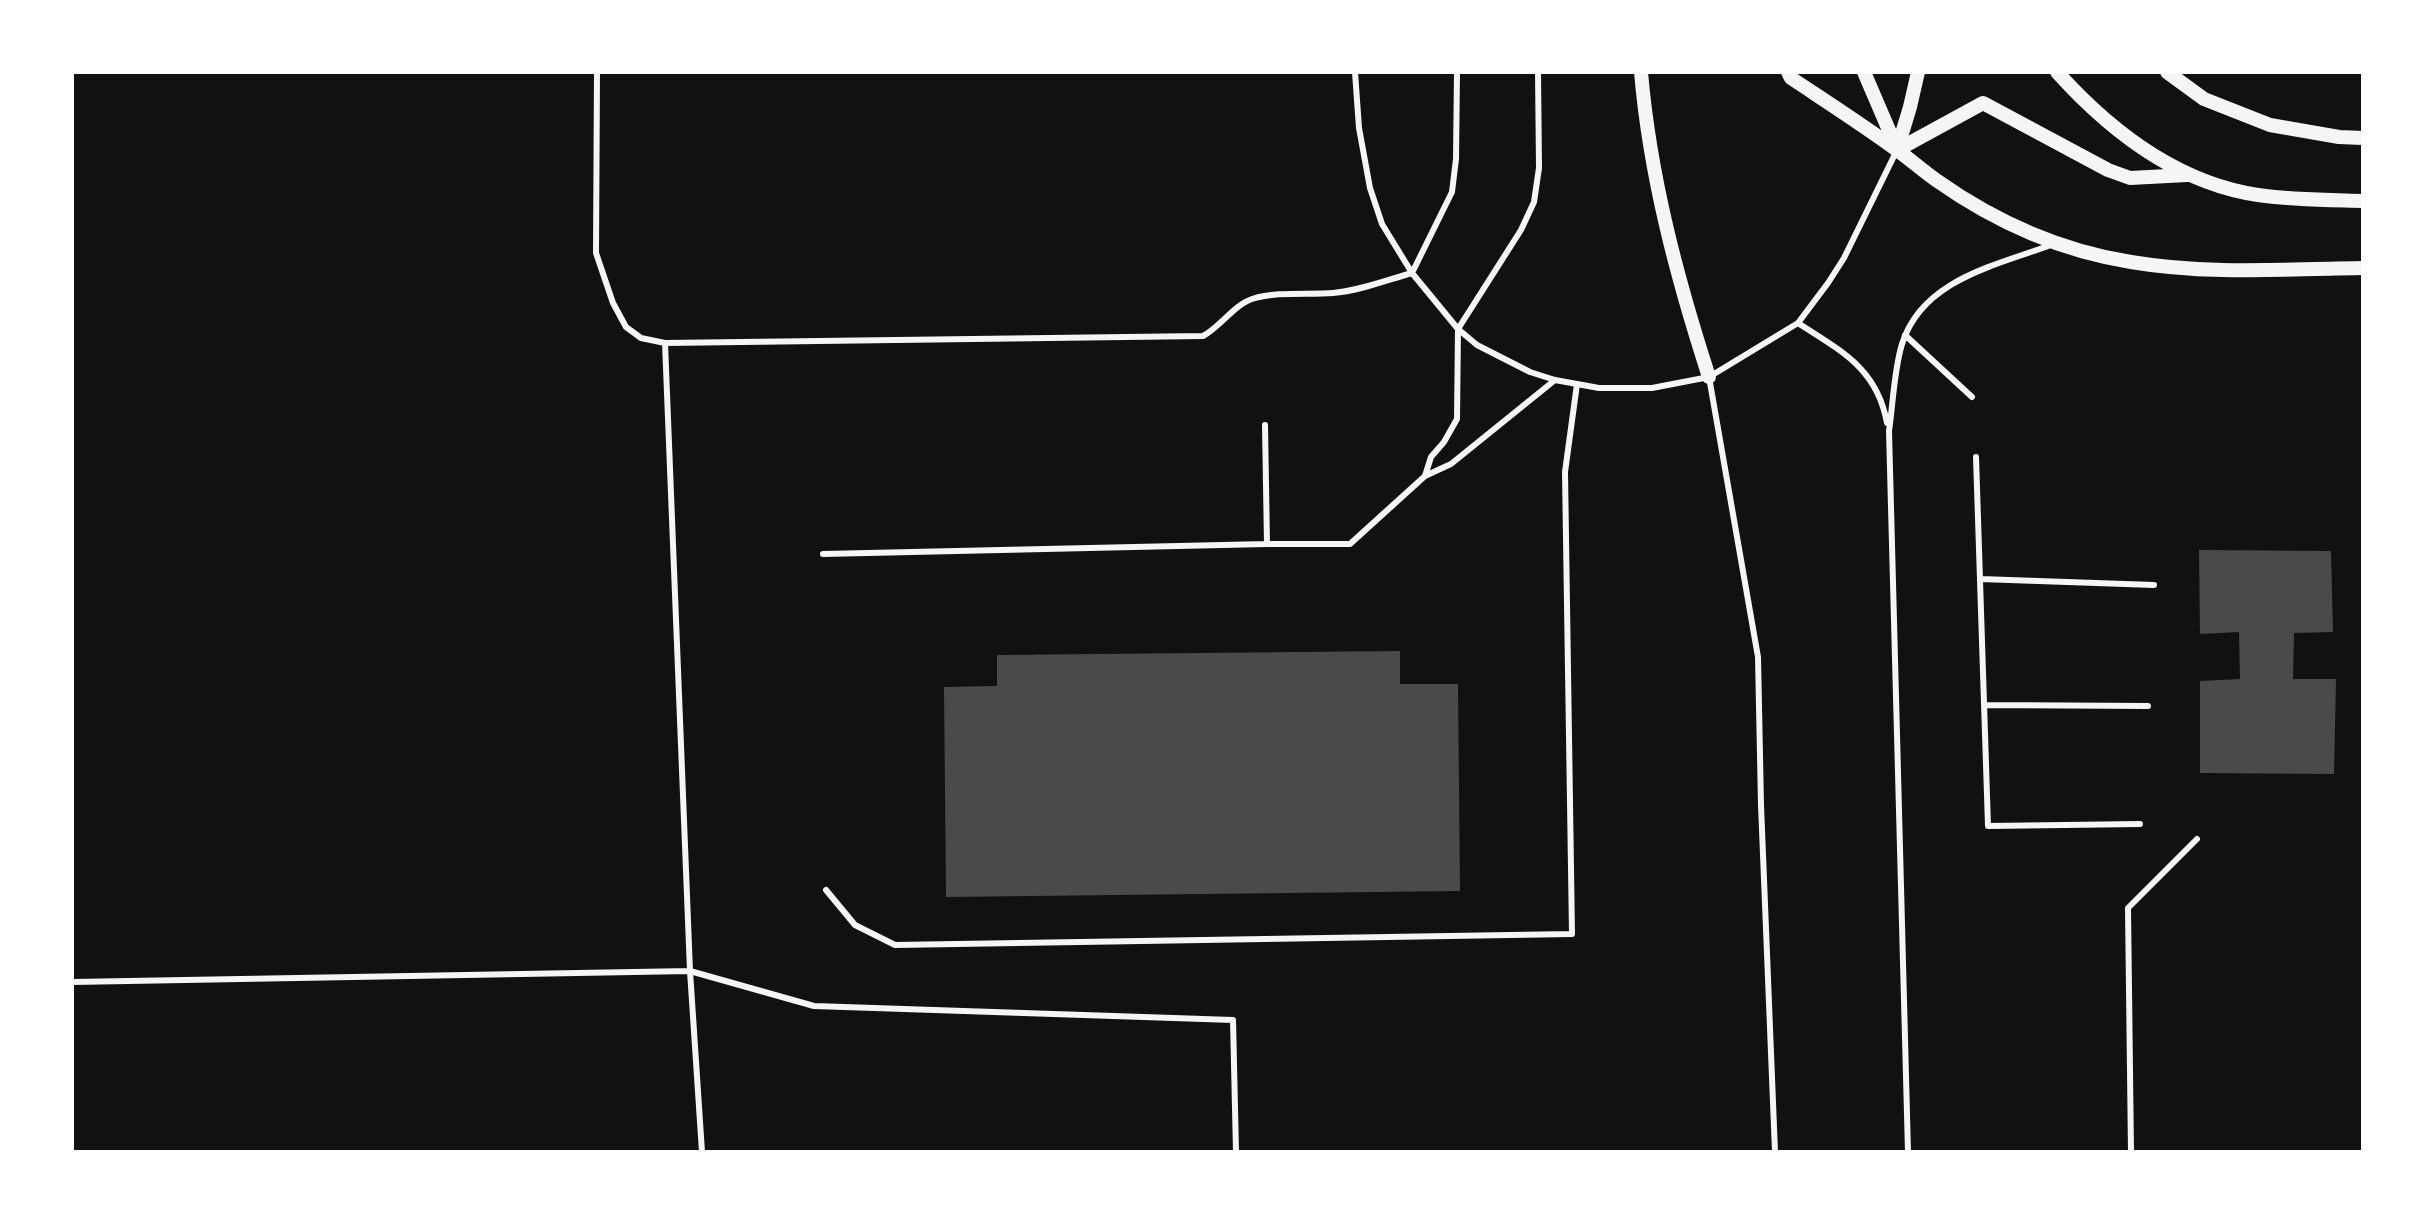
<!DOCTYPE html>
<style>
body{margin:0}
#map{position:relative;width:2435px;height:1224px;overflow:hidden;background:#111;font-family:"Crimson Pro",serif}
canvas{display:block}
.frame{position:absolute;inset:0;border:74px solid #fff;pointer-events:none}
</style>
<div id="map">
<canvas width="2435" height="1224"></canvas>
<div class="frame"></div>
</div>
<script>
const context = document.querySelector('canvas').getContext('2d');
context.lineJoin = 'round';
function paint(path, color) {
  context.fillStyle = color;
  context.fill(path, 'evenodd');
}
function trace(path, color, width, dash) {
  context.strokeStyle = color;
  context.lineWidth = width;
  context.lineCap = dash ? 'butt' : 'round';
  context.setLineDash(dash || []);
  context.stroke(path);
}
const building = new Path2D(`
 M2199,550L2331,551L2333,632L2294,633L2293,679H2336L2334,774L2200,773V681L2240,679L2239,632L2200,634Z
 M1400,651V684H1458L1460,891L946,897L944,687L997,686V655Z`);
const service = new Path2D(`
 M597,72L596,253L613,303L626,327L641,338L665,343L1203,336C1220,327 1234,305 1252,299C1278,291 1307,295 1333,293C1359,291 1387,280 1412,273L1452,192L1456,159L1457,72
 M1355,72L1359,128L1370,188L1382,224L1412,273L1458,329L1477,345L1530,372L1555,380L1599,388H1652L1709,377L1798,323L1828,283L1844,258L1897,150
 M1798,323C1841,351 1877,368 1887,423
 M1905,335L1972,397
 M665,343L690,971L814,1006L1233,1020L1236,1152
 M1709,377L1758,657L1761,805L1775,1152
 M1265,425L1267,544H1350L1425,476L1451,464L1555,380
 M1976,457L1988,826L2140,824
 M1425,476L1431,457L1444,442L1457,419L1458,329L1521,230L1534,202L1539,168L1538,72
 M823,554L1267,544
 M1980,579L2154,585
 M1984,705L2148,706
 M826,890L855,925L895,945L1572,934L1565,472L1577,384
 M72,982L690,971L702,1152
 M1908,1152L1889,431C1893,404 1894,370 1902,344C1922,280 1994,266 2051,245
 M2131,1152L2128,908L2197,839`);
const tertiary = new Path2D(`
 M1641,72C1650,177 1677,278 1709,377
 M1788,72L1791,78C1827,102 1863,125 1897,150C1911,160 1923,171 1936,180C1994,221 2061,251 2131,262C2207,275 2286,269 2363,268
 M1864,72L1897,149
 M2057,72C2111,132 2177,183 2258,195C2293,200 2328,200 2363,201
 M2167,72L2204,99L2270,125L2339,137L2363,138
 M1897,150L1983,103L2108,170L2130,178L2187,175
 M1897,150L1910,107L1918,72`);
paint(building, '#4a4a4a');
trace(service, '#f5f5f5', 6);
trace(tertiary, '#f5f5f5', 14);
</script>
